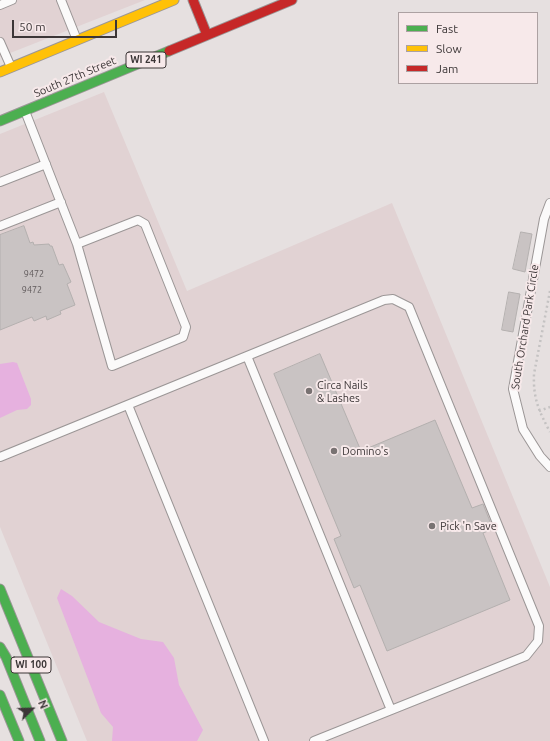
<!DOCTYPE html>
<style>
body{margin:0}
#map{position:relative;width:550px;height:741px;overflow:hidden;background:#e6e0e0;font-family:Ubuntu,sans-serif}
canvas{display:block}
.legend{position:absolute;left:398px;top:12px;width:140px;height:72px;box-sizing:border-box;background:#f7e9ea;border:1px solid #aca1a2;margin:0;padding:5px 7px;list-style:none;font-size:12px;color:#3c3637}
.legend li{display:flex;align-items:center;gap:8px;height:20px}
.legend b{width:20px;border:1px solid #aca1a2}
.north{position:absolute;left:12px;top:689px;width:40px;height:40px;-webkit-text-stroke:3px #f7e9ea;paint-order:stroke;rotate:67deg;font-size:11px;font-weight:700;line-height:16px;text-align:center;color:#3c3637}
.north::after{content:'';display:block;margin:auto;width:14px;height:18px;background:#3c3637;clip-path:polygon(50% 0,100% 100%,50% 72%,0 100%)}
.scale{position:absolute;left:12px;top:20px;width:105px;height:18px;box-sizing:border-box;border:2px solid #3c3637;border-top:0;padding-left:5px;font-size:12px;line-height:14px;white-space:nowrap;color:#3c3637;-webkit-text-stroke:3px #f7e9ea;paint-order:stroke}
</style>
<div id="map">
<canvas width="550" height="741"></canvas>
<ul class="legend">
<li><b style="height:5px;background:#4caf50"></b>Fast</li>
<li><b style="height:5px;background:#ffc107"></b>Slow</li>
<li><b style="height:5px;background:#c62828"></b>Jam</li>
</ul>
<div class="north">N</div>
<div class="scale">50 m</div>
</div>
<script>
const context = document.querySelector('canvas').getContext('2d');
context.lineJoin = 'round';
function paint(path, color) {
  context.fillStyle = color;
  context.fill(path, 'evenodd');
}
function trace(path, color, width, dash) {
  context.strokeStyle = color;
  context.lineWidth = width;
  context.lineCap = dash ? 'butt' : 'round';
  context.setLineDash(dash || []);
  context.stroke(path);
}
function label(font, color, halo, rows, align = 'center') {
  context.font = font + ' Ubuntu,sans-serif';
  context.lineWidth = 4;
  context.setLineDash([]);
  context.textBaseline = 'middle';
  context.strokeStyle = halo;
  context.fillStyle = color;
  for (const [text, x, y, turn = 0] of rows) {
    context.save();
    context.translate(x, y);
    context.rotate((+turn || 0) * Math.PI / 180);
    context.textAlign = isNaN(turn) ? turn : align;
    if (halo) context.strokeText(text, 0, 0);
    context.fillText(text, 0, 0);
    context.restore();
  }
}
const built = new Path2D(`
 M0,0H145L0,57Z
 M104,92L187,291L392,203L550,587V741H87L0,527V134Z`);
const water = new Path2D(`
 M13,362L17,363L31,399V405L27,409L17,410L0,418V364Z
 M61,589L72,596L99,622L141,639L163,642L174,658L179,685L203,730L197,741H112L113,727L101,713L57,598Z`);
const building = new Path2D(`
 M24,226L30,243L33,242L34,245L49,244L50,246H52L59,265L63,264L71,282L67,284L75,305L60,311L61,314L47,320L46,316L34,321L32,317L0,330V235Z
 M521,232L532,234L525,272L513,269Z
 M509,292L520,294L513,332L502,330Z
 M320,354L361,451L435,420L472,508L483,504L493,529L483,533L510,600L387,651L360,585L354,588L334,539L341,536L274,374Z`);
const path = new Path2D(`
 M550,291L534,374C533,399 539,411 550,432
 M539,411L550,407`);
const lane = new Path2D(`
 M61,0L77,40
 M0,5L12,0
 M0,42L11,67
 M25,111L77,244L112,366L183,337L186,327L145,224L138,220L77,244
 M0,182L46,164
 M550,203L544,219L513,389L523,429L540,456L550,467
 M0,226L61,202
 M247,356L391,710
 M128,405L264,741
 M0,457L384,300L393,299L409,307L539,626L538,641L526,656L314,741`);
const fast = new Path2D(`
 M0,121L169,51
 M0,589L62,741
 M0,647L6,657L40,741
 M0,695L19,741`);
const slow = new Path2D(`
 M0,72L174,0`);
const jam = new Path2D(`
 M193,0L207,35
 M169,51L292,0`);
const markers = [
 [309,391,4,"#787272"],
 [334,451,4,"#787272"],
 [432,526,4,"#787272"]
];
const numberNames = [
 ["9472",34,274],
 ["9472",32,290]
];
const shields = [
 [146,60,40],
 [31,665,40]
];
const shieldNames = [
 ["WI 241",146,60],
 ["WI 100",31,665]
];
const streetNames = [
 ["South 27th Street",75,77,-23],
 ["South Orchard Park Circle",525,327,-81]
];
const poiNames = [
 ["Circa Nails",317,385],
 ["& Lashes",317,398],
 ["Domino's",342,451],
 ["Pick 'n Save",440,526]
];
paint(built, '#e1d2d3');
paint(water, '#e6b1df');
paint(building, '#c9c3c3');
trace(building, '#b4b0af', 1);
trace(lane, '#9b9696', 10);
trace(fast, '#9b9696', 11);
trace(slow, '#9b9696', 11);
trace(jam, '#9b9696', 11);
trace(path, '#c4c2c2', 2.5, [2, 3]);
trace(lane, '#fbfafa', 8);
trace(fast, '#4caf50', 9);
trace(slow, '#ffc107', 9);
trace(jam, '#c62828', 9);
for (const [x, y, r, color] of markers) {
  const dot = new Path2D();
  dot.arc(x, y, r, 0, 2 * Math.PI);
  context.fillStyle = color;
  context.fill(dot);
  trace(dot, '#f7e9ea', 1.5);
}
label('9px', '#5f595a', null, numberNames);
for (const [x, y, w] of shields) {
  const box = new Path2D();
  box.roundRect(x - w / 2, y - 8, w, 16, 3);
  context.fillStyle = '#f7e9ea';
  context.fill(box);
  trace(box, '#3c3637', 1);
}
label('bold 10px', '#3c3637', null, shieldNames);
label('11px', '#3c3637', '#f7e9ea', streetNames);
label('11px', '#3c3637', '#f7e9ea', poiNames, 'left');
</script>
